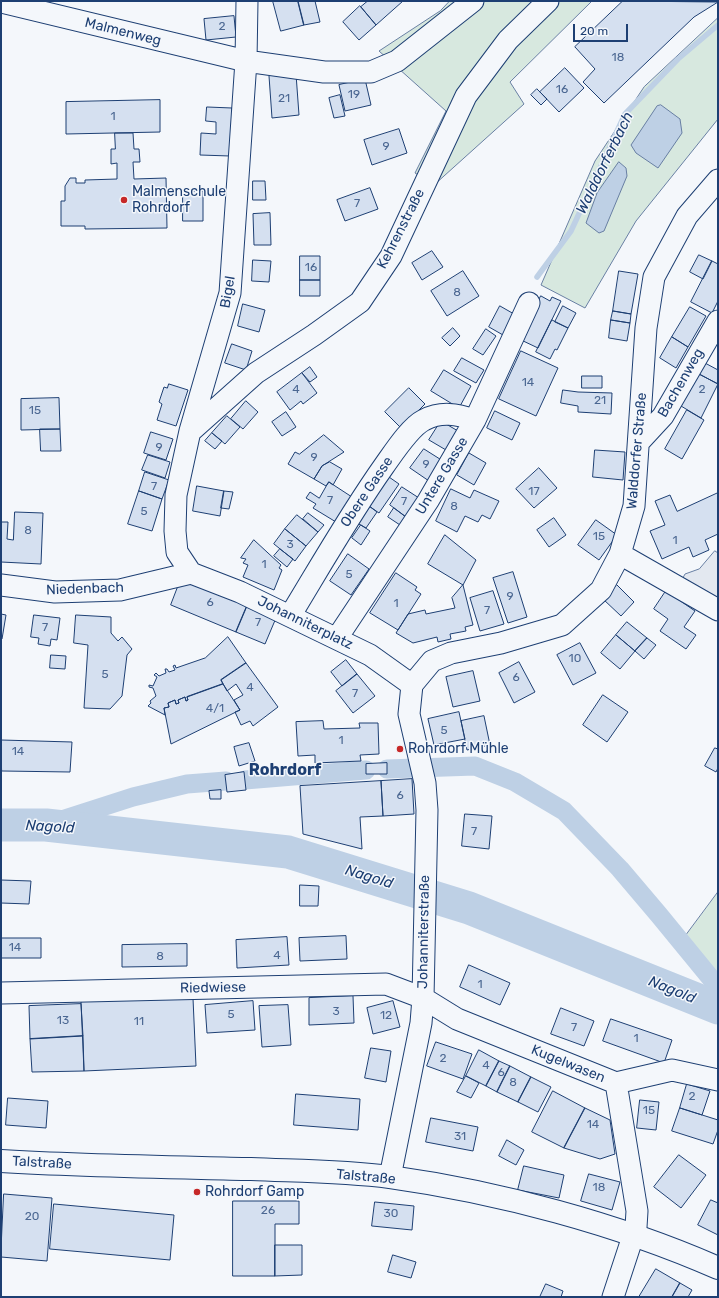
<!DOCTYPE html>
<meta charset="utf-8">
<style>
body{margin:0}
#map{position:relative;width:719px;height:1298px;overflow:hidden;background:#f4f7fb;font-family:Rubik,sans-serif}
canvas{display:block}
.frame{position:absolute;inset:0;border:2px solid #1d3f73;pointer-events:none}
.scale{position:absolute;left:573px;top:24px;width:55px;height:18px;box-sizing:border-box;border:2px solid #1d3f73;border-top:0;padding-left:5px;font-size:12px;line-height:14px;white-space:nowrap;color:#1d3f73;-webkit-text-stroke:3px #f4f7fb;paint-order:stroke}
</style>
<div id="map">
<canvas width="719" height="1298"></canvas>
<div class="frame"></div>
<div class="scale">20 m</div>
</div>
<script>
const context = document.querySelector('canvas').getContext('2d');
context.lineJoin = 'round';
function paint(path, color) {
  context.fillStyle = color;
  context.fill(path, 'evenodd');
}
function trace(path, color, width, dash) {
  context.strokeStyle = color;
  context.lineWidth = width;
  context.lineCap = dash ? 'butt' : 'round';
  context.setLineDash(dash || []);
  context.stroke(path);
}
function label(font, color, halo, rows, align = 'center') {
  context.font = font + ' Rubik,sans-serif';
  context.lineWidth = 3;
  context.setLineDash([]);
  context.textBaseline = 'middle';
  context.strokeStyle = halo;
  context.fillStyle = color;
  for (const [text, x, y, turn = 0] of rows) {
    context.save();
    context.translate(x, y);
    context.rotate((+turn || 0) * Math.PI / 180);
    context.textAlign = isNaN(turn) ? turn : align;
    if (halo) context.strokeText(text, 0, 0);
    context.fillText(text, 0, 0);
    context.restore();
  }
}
const green = new Path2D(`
 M450,1H592L510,82L524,104L434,185L415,173L446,111L379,51L440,11Z
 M718,18V119L636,221L585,308L541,285L595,161L644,87Z
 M718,892V981L684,938Z`);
const parking = new Path2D(`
 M715,551L718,553V610L678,587L685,574L699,569Z`);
const water = new Path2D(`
 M661,105L680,119L682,133L658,168L636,153L631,145L657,106Z
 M619,162L626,168L627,176L604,231L599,233L586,223L597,193Z`);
const stream = new Path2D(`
 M537,277L571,231L625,114L678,59L718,25`);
const canal = new Path2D(`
 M387,769L475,766L515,782L564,811L620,869L659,915L718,987
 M245,780L366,770
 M46,825L133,797L187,784L226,781`);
const river = new Path2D(`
 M1,825H46L288,852L469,908L718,1008`);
const building = new Path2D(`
 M273,1H298L304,25L281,31Z
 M298,1H315L320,22L304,25Z
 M368,1H403L376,25L361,7Z
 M623,1L718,2L694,17L604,103L583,82L595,69L575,47Z
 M360,6L376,25L359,40L343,22Z
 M234,16L236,37L206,40L204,19Z
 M565,68L584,88L559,112L540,92Z
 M296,74L299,115L272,118L269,76Z
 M365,79L371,105L345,111L339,85Z
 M537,89L547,99L541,105L531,95Z
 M340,95L345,116L334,118L329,98Z
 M160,100V132L66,134V102Z
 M207,107L232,108L230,156L200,155L201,133L216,134V122L206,121Z
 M399,129L407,153L372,165L364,140Z
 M115,133H133L134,149H139L140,162H133L134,179L166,178L167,228L85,229V226H61V201H65V186L70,178H76V183H85V180L117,179V163L111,164V149H115Z
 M253,181H265L266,200H253Z
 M370,188L378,209L345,221L337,200Z
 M183,191H203V221H183Z
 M270,213L271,245H254L253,214Z
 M432,251L443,267L422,280L412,263Z
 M699,255L712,261L703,279L690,272Z
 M300,256H320V280H300Z
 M253,260L271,261L269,282L252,281Z
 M712,261L718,264V301L712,313L691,302Z
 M463,271L479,296L447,316L431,291Z
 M619,271L638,274L631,314L613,311Z
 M300,280H320V296H300Z
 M541,296L550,301L552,297L561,301L538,348L519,339Z
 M243,304L265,310L259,332L238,326Z
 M500,306L514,314L503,335L489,327Z
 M563,306L576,313L568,328L555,322Z
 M690,307L706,316L688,347L672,337Z
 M613,311L631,314L630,323L611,320Z
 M552,320L568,328L557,350L555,349L550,359L536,352Z
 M611,320L630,323L627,341L609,338Z
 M453,328L460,336L450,346L442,338Z
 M486,329L496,336L483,355L473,349Z
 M672,337L688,347L676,368L660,358Z
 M232,344L252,351L246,370L225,363Z
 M521,351L558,368L536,416L499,399Z
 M462,358L484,370L476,383L454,371Z
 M705,363L718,370V384L699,374Z
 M310,367L317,377L310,382L302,373Z
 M444,370L471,386L459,408L431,391Z
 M302,373L317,393L303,404L301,401L290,410L277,392Z
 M699,374L718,384L701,418L681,406Z
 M582,376H602V388H582Z
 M169,384L188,390L176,426L157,420L162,404L159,402L164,387L167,388Z
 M409,388L425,404L401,428L385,412Z
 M563,390L578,392L612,393L611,414L578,412V406L561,403Z
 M59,398L60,429L21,430V399Z
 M246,401L258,412L243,429L231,419Z
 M687,410L704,420L682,459L665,449Z
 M495,411L520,423L512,440L487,428Z
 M286,412L296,427L282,436L272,422Z
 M227,416L240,427L225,444L212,433Z
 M441,421L458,431L446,450L429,440Z
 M40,429H60L61,451H41Z
 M151,432L173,439L166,460L144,453Z
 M212,433L222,441L215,449L205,441Z
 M324,435L344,452L322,466L314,479L288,464L295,452L299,454Z
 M424,449L443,461L429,481L410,468Z
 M595,450L625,452L623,480L593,477Z
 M469,453L486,463L474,485L457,475Z
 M148,455L170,462L165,478L142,470Z
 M330,462L342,469L333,485L329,482L326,486L314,479L322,466Z
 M539,468L557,488L534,508L516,489Z
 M145,472L169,480L162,499L139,491Z
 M389,477L399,484L379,513L369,506Z
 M329,482L352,497L336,522L313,508L316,504L306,498L310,492L319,498Z
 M197,486L224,491L220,516L193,511Z
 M402,487L419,498L406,517L390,505Z
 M451,489L470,498L474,490L499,501L490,519L482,515L478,522L465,516L457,532L436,521Z
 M139,491L162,499L152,531L128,524Z
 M224,491L233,492L229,509L221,508Z
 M718,493V534L705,540L709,550L693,557L689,547L662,559L650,531L665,525L655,501L670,495L677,511Z
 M369,506L377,512L366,528L357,523Z
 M394,508L406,517L400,525L388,517Z
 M15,512L43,513L41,564L1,562V522H8L7,539L13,540Z
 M308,513L324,525L318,532L303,519Z
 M297,515L318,532L306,546L285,529Z
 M554,518L566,535L549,547L537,530Z
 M596,520L617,535L599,560L578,545Z
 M361,525L370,531L361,545L352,538Z
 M285,529L306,546L295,561L274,544Z
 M445,535L476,560L463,585L428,564Z
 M254,540L281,565L279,568L282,570L274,590L243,577L248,565L243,563L246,559L241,558Z
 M280,549L293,559L287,567L274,556Z
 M348,554L369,569L351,595L330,581Z
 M513,572L527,617L508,623L493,578Z
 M396,573L417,587L415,590L421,594L398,630L370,613Z
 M181,579L247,606L236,632L171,605Z
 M463,585L473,625L465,627L466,631L450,634L451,639L438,642L437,637L413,643L396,633L408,614L425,610L426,614L455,608L452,598Z
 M617,585L634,602L621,616L603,599Z
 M493,591L504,624L480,631L470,598Z
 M666,591L695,611L684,627L696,635L686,649L660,631L668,619L654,609Z
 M247,606L276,618L265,644L236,632Z
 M1,614L6,615L2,639H1Z
 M34,615L60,618L57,640L51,639L50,646L38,644L39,638L31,637Z
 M76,615L111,617V633L118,641L122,637L132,649L127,655L122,696L110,709L84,708L88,645L74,643Z
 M627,622L647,638L635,651L616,635Z
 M616,635L635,651L620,669L601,653Z
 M228,637L246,663L221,680L223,684L187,697L188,700L186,701L185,697L178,700L179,703L176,704L175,700L168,703L169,707L164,708L165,715L148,706L151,703L150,701L156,696L153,688L149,687V685L153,686L157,677L154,675L156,673L159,676L166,673L165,669H167L169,672L175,670L173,666L175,665L176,668L205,658Z
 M647,638L656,645L644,659L635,651Z
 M580,643L596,673L573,685L557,655Z
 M51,655L66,656L65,669L50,668Z
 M346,660L357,674L342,686L331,672Z
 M519,662L535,692L514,703L499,673Z
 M246,663L278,707L253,726L250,721L241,725L235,712L240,710L234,700L243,695L236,684L227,691L221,680Z
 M473,671L480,701L453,707L446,677Z
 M357,674L375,696L353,713L336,691Z
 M223,684L240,710L171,744L164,708L169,707L168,703L175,700L176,704L179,703L178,700L185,697L186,701L188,700L187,697Z
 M603,695L628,712L607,742L583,725Z
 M459,712L465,739L434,745L428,719Z
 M484,716L490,745L467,750L461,721Z
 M323,721L324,729L360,728L359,723H378L379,754L360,755L361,761L315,763V755L298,756L296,722Z
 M1,740L72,742L70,772L2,771Z
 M249,743L255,761L239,766L234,747Z
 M715,748L718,749V768L716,772L705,766Z
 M387,763V774H366V764Z
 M244,772L246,790L227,792L225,775Z
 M412,779L414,814L383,816L381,781Z
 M381,781L383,816L360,817L362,849L303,834L300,786Z
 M221,790V799H210L209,791Z
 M465,814L492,816L489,849L462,846Z
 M1,880L31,881L29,904L1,903Z
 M300,885L319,886L318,906H300Z
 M346,936L347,959L300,961L299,938Z
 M287,937L289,965L237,968L236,940Z
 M1,938H41V958H1Z
 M187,944V966L122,967V945Z
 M469,965L510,983L500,1005L460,987Z
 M353,996L354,1023L309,1025V998Z
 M193,998L196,1066L84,1071L81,1002Z
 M253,1001L255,1030L207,1033L205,1005Z
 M393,1001L400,1027L373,1034L367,1008Z
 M81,1004L83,1036L30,1039L29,1006Z
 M288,1005L291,1045L262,1047L259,1006Z
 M561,1008L594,1021L584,1046L551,1034Z
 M611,1019L672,1040L664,1063L603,1041Z
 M83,1036L84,1071L32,1072L30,1039Z
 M436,1042L472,1054L463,1079L427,1066Z
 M371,1048L391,1051L386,1082L365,1078Z
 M479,1050L499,1061L486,1086L466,1076Z
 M499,1061L510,1066L497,1092L486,1086Z
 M510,1066L531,1077L518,1102L497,1092Z
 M466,1076L479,1083L471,1098L457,1092Z
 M531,1077L551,1087L538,1112L518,1102Z
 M687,1084L710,1091L702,1115L680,1108Z
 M553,1091L585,1108L564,1148L532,1132Z
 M296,1094L360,1099L358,1130L294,1125Z
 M8,1098L48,1101L46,1128L6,1125Z
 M640,1100L659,1102L656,1130L637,1128Z
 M585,1108L610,1120L615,1154L600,1159L564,1148Z
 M680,1108L718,1120V1130L713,1144L672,1131Z
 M431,1118L478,1127L473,1151L426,1142Z
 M507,1140L524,1150L516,1165L499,1156Z
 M679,1155L706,1175L681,1208L654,1187Z
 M524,1166L564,1175L559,1198L518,1190Z
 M589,1174L620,1182L612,1210L581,1201Z
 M4,1194L52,1198L47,1261L1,1257Z
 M711,1200L718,1203V1235L698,1225Z
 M233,1201H299V1224H275V1276H233Z
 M375,1202L414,1206L412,1230L372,1226Z
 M54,1204L174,1215L170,1260L50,1249Z
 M275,1245H302V1275L275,1276Z
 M393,1255L416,1262L411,1278L388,1272Z
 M656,1269L680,1283L672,1297H639Z
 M680,1283L692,1290L688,1297H672Z
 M546,1284L563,1291L561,1297H540Z`);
const minor = new Path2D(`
 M1,2L246,61L324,72H371L397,61L473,1
 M191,431L256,373L314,335L360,302L391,256L466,96L508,40L548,1
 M639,442L663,416L718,321
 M620,554L718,610
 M191,573L177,552L175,531L176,495L190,431L230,293L246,61L247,1
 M191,573L240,592L370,655L412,685
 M1,585L55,592L120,590L191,573
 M290,616C321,565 350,514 384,466C394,452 410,427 424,420C441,411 457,414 475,420
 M337,638L428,501L475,420L529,303
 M412,685L432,661L451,653L501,643L562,625L601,590L620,554L634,506L646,328L654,277L687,216L718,180
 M1,993L386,984L423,998L457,1019L616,1083L637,1211L636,1227L613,1297
 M616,1083L672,1070L718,1080
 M390,1177L421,1023L423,998L427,810L425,783L409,714L412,685`);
const major = new Path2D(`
 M1,1161C84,1166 167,1167 251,1169C297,1171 344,1171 390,1177C498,1192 618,1224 718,1268`);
const markers = [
 [124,200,4,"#c62828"],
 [400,749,4,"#c62828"],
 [197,1192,4,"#c62828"]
];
const numberNames = [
 ["2",222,27],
 ["18",618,58],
 ["16",562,90],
 ["19",354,95],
 ["21",284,99],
 ["1",113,117],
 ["9",386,147],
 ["7",357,204],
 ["16",311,268],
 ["8",457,293],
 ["14",528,383],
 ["4",296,390],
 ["2",702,390],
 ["21",600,401],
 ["15",35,411],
 ["9",159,448],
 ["9",314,458],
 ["9",426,465],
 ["7",154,487],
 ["17",534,492],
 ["7",330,501],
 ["7",404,502],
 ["8",454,507],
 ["5",144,512],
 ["8",28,531],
 ["15",599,537],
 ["1",675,541],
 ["3",290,545],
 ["1",264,565],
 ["5",349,575],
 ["9",510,597],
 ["6",210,603],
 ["1",396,604],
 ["7",487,611],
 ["7",258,623],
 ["7",45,628],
 ["10",575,659],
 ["5",105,675],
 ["6",516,678],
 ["4",250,688],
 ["7",355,694],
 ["4/1",215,709],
 ["5",444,731],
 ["1",341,741],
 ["14",18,752],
 ["6",400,796],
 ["7",474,832],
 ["14",15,948],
 ["4",277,956],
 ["8",160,957],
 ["1",480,985],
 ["3",336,1012],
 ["5",231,1015],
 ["12",386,1016],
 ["13",63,1021],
 ["11",139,1022],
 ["7",574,1028],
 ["1",636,1039],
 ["2",443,1059],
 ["4",486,1066],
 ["6",501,1073],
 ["8",513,1083],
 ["2",692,1097],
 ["15",649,1111],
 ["14",593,1125],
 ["31",460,1137],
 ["18",599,1188],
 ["26",268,1211],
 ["30",391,1214],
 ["20",32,1217]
];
const streetNames = [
 ["Malmenweg",123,32,14],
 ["Kehrenstraße",401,229,-63],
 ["Bigel",228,292,-80],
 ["Bachenweg",681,383,-60],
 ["Walddorfer Straße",637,451,-85],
 ["Untere Gasse",442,476,-59],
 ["Obere Gasse",367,492,-56],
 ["Niedenbach",85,589,-2],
 ["Johanniterplatz",305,623,26],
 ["Johanniterstraße",424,932,-89],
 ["Riedwiese",213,988,-1],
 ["Kugelwasen",568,1064,22],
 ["Talstraße",42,1163,3],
 ["Talstraße",366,1177,5]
];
const poiNames = [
 ["Malmenschule",132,192],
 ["Rohrdorf",132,208],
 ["Rohrdorf Mühle",408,749],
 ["Rohrdorf Gamp",205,1192]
];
const waterNames = [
 ["Walddorferbach",605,163,-64],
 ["Nagold",50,827,3],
 ["Nagold",369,877,17],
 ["Nagold",672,990,22]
];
const quarterNames = [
 ["Rohrdorf",285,770]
];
paint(green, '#d7e8df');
trace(green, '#687fa3', 1);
paint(parking, '#e3e8f0');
trace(parking, '#687fa3', 1);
paint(water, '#bed0e5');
trace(water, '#687fa3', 1);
trace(stream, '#bed0e5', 5.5);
trace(canal, '#bed0e5', 19);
trace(river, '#bed0e5', 33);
paint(building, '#d5e0f0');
trace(building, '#1d3f73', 1);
trace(minor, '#1d3f73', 23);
trace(major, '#1d3f73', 24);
trace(minor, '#f4f7fb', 21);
trace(major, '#f4f7fb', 22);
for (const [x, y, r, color] of markers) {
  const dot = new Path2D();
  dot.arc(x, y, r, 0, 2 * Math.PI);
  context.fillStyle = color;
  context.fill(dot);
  trace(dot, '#f4f7fb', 1.5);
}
label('12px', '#4b6792', null, numberNames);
label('14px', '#1d3f73', '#f4f7fb', streetNames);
label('14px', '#1d3f73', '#f4f7fb', poiNames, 'left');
label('italic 15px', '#1d3f73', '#f4f7fb', waterNames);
label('bold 16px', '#1d3f73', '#f4f7fb', quarterNames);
</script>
